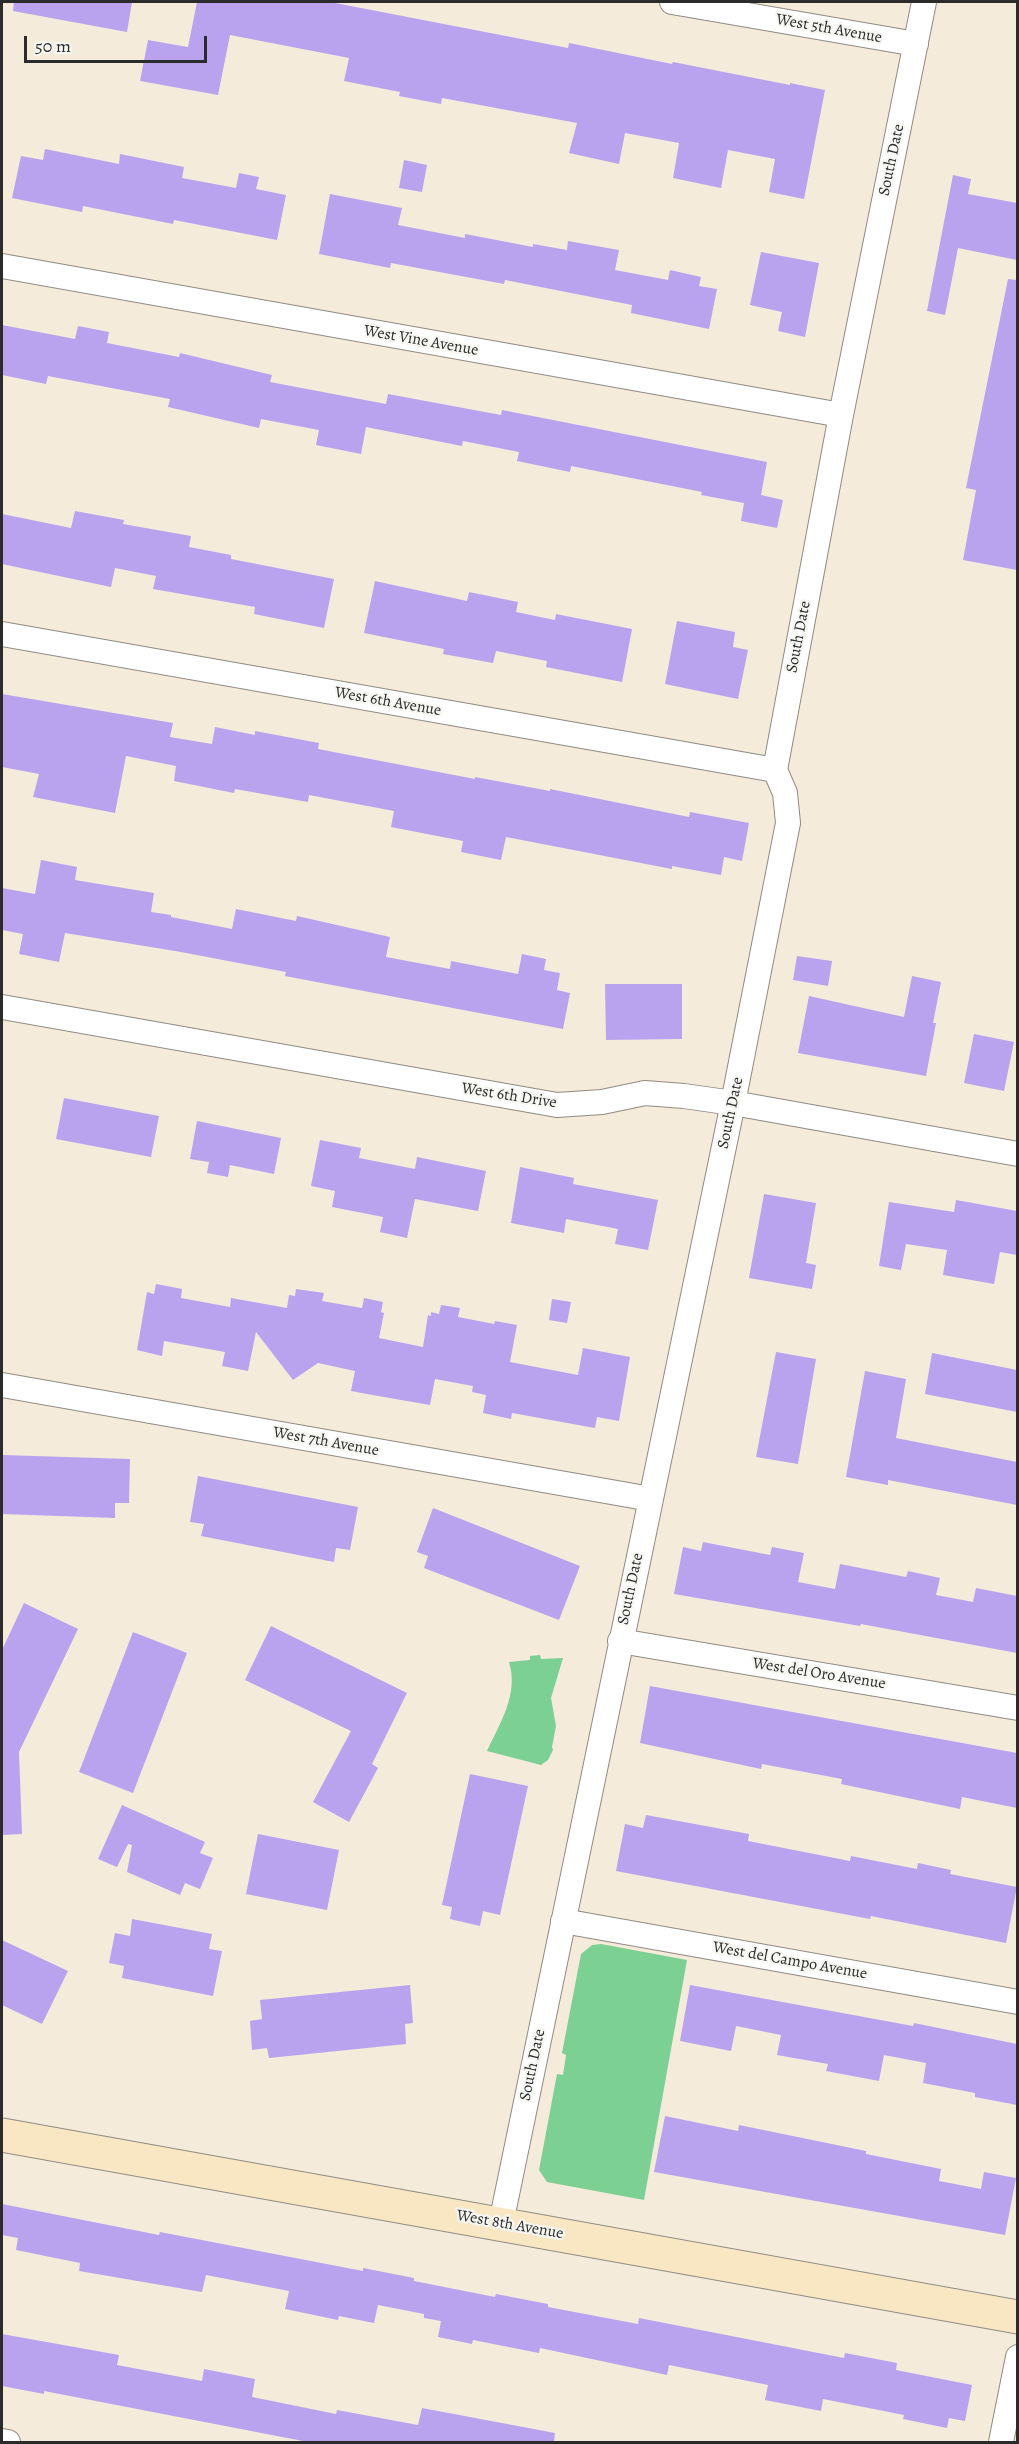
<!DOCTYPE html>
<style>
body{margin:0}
#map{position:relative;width:1019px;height:2444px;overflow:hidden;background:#f4ebdb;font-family:Alegreya,serif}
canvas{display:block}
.frame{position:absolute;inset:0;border:3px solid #2b2b2b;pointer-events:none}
.scale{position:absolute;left:24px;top:36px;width:183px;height:27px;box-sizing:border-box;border:3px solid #2b2b2b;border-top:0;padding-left:8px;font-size:18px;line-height:21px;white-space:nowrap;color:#2b2b2b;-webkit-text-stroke:4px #f6f6f2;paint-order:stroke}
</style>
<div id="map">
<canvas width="1019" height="2444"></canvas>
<div class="frame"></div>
<div class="scale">50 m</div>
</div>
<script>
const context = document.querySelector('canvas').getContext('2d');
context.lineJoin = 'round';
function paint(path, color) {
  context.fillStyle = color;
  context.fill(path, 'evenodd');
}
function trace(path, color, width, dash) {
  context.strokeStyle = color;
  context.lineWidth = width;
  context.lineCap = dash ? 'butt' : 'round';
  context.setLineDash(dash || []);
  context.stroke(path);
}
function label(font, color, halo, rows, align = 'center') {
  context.font = font + ' Alegreya,serif';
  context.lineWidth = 4.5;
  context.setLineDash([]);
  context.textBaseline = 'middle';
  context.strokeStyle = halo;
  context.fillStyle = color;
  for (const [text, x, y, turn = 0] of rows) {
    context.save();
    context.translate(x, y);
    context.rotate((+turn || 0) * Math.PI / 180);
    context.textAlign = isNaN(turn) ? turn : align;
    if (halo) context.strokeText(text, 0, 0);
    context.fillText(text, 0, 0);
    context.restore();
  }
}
const green = new Path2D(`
 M540,1655L541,1659L563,1658L551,1698L556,1726L552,1747L553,1750L548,1760L541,1765L487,1751C500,1723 519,1694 509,1662L530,1660V1656Z
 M601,1944L687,1960L644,2200L547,2182L539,2170L557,2074L563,2075L566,2055L562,2053L581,1954L592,1945Z`);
const building = new Path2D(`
 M14,2H132L127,32L13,11Z
 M197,2H330L568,48L569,43L672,64L673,62L790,85V83L825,90L804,199L769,192L775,159L728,150L721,188L673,178L679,143L625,133L619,164L569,153L577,123L442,98L441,104L399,96L400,92L344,81L349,58L230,35L218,95L140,81L148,40L188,47Z
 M45,149L119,164L120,154L184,167L182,178L236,188L239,173L259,177L256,189L286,195L277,240L174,220L173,224L83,206L82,212L12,198L21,156L43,160Z
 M404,160L427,165L422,192L399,188Z
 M953,175L971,179L968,194L1017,203V260L958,248L945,315L927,311Z
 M330,194L402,208L398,225L465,238V234L533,247V244L567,250L568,241L619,250L615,270L668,280L670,270L701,277L699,286L717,289L709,329L631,313L632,305L505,280L504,284L391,263L390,268L319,254Z
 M761,252L819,263L805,337L778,331L782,312L750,305Z
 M1008,279L1017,280V570L963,560L976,490L966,488Z
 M2,325L75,339L78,326L109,332L107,343L179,357L180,353L272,375L270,382L386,404L388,394L501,415L502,410L767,462L761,495L783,500L777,528L741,521L744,503L701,495L702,492L571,466L570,472L517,461L519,452L463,441L462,446L366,427L361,454L316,445L319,430L261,419L259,428L168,407L170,399L48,376L46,384L2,375Z
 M75,511L124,520L123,524L191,536L189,547L231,555V559L334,579L324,628L254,614L255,607L153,589L156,576L115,568L111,587L2,564V514L71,528Z
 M375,581L467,601L469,592L518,602L516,612L555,620L556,614L632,629L622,682L546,667L547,661L496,651L493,663L443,654L444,649L364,633Z
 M677,621L735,632L733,647L748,650L738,699L665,684Z
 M2,694L173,723L170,737L212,744L215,727L255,735V731L319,743L318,749L475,779V777L550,791V789L689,817L690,812L749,823L742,861L724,857L721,875L672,866V869L506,837L501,860L461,852L463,841L391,827L394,811L309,795L308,802L235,789L234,793L174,781L176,766L126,756L115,813L33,797L39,774L2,767Z
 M41,860L77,867L75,880L154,893L151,912L171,915V917L232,929L236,909L296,921L297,916L390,937L386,957L450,969L451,961L518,974L522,954L546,959L544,970L560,973L557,990L570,993L563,1029L285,976L286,972L181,952L65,933L59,962L19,954L23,934L2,930V888L35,894Z
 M797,956L832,961L828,986L793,980Z
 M912,976L941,982L933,1023H936L926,1076L798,1053L809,996L904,1017Z
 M605,984H682V1039L606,1040Z
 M974,1034L1014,1042L1004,1091L964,1083Z
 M64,1098L159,1116L151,1157L56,1139Z
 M197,1121L281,1138L274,1174L230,1165L228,1177L207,1173L209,1162L190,1159Z
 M320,1140L361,1148L359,1158L415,1169L417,1157L486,1171L478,1211L415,1199L407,1238L380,1232L383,1217L332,1207L335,1191L311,1186Z
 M520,1167L574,1178L573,1184L658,1200L648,1250L615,1244L618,1229L566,1219L564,1233L511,1223Z
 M764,1194L816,1203L806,1263L816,1265L812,1289L749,1278Z
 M956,1200L1017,1211V1255L1000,1252L994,1284L943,1275L947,1250L906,1244L901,1270L879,1266L889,1202L954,1212Z
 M156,1284L182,1289L181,1298L230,1307L231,1298L287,1308L289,1295L295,1296L296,1289L324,1293L322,1301L362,1308L364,1298L383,1302L381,1312L384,1313L379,1338L423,1347L428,1315L431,1316V1312L439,1314L441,1305L460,1308L458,1317L494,1324L495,1321L517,1325L510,1362L578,1375L583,1348L630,1357L619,1421L597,1417L595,1428L512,1413L511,1419L483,1413L486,1395L472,1392L473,1386L435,1379L430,1405L378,1396L351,1391L355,1371L318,1363L293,1380L256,1332L248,1371L222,1366L225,1352L164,1341L162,1356L137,1350L147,1292L154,1294Z
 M552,1299L571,1302L567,1323L549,1320Z
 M776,1352L816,1359L798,1464L756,1457Z
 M932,1353L1017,1370V1412L925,1394Z
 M865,1371L906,1379L896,1438L1017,1462V1505L888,1480V1485L846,1477Z
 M2,1455L130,1459L129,1503H115V1518L2,1514Z
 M198,1476L358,1507L350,1550L336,1548L334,1562L201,1536L204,1524L190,1522Z
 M433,1508L580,1566L559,1620L424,1568L428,1556L417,1552Z
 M703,1542L770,1555L772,1547L804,1553L798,1582L835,1589L840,1564L906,1577L908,1571L940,1578L936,1595L973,1602L976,1588L1017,1596V1653L861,1624L860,1626L674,1594L683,1547L701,1551Z
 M24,1603L78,1629L19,1752L22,1834L2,1835V1650Z
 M271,1626L407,1693L372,1764L378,1768L349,1822L313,1802L351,1731L245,1680Z
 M133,1632L187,1653L133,1793L79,1772Z
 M650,1686L1017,1753V1808L962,1797L960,1809L841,1784L842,1779L762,1764L761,1769L640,1743Z
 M470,1774L528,1786L500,1915L483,1911L480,1926L450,1919L452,1907L442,1905Z
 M122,1805L205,1842L200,1853L213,1858L200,1889L185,1883L180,1895L127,1872L132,1845L128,1844L117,1867L98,1859Z
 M646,1815L749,1834L748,1841L850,1861L851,1856L917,1869L918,1863L951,1870L950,1874L1017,1887L1006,1943L871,1916L870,1919L616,1871L625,1824L643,1828Z
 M258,1834L339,1850L327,1910L246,1894Z
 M132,1919L212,1934L209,1949L222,1951L213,1996L122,1978L124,1966L109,1963L115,1933L130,1936Z
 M2,1940L68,1971L42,2024L2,2005Z
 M410,1985L413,2023L405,2024L406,2044L269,2058L267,2048L252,2050L250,2021L262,2019L260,2000Z
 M690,1985L913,2026L914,2023L1017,2044V2105L975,2097V2093L923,2083L926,2063L884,2055L879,2081L826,2071L828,2064L777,2055L781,2035L736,2026L731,2051L680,2041Z
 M665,2116L738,2131L739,2125L866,2151V2154L941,2169L939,2181L981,2189L984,2172L1016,2178L1005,2235L654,2172Z
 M2,2204L159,2235L160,2232L363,2271V2268L414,2278V2281L495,2297L496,2294L548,2304V2307L638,2324L639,2318L844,2358L845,2353L897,2363L896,2370L972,2385L965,2421L949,2418L947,2428L903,2419L904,2415L823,2399L821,2411L765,2400L768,2385L669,2365L667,2375L540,2348L539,2353L473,2340L472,2344L438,2337L441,2321L424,2318V2314L378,2305L374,2323L339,2316L338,2320L285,2309L289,2291L206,2275L202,2292L79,2271L80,2263L16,2250L18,2238L2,2235Z
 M2,2334L119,2355L117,2365L202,2381L204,2369L255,2379L252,2397L336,2414L337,2410L418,2425L422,2408L555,2433L554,2442H308L44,2391V2394L2,2386Z`);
const street = new Path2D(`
 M672,2L916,44
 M2,266L841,415
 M2,634L775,770
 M2,1007L557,1105L602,1102L645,1093L684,1096L733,1103L1018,1154
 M2,1385L651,1499
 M620,1641L1018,1708
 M563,1921L1018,2002
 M501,2223L733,1103L788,823L785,793L775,770L841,415L924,2
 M2,2441L8,2442
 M1001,2442L1018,2357`);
const secondary = new Path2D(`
 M2,2135L1018,2317`);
const streetNames = [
 ["West 5th Avenue",829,29,10],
 ["South Date",892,160,-78],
 ["West Vine Avenue",421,341,10],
 ["South Date",799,637,-79],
 ["West 6th Avenue",388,702,10],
 ["West 6th Drive",509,1096,9],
 ["South Date",731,1113,-78],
 ["West 7th Avenue",326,1442,10],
 ["South Date",631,1589,-78],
 ["West del Oro Avenue",819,1674,9],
 ["West del Campo Avenue",790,1961,10],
 ["South Date",533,2065,-78],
 ["West 8th Avenue",510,2225,10]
];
paint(green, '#7cd093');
paint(building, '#baa3ee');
trace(street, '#908b83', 26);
trace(secondary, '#908b83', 35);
trace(street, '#fff', 24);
trace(secondary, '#f9e7c3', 33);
label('16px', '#2b2b2b', '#f6f6f2', streetNames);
</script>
